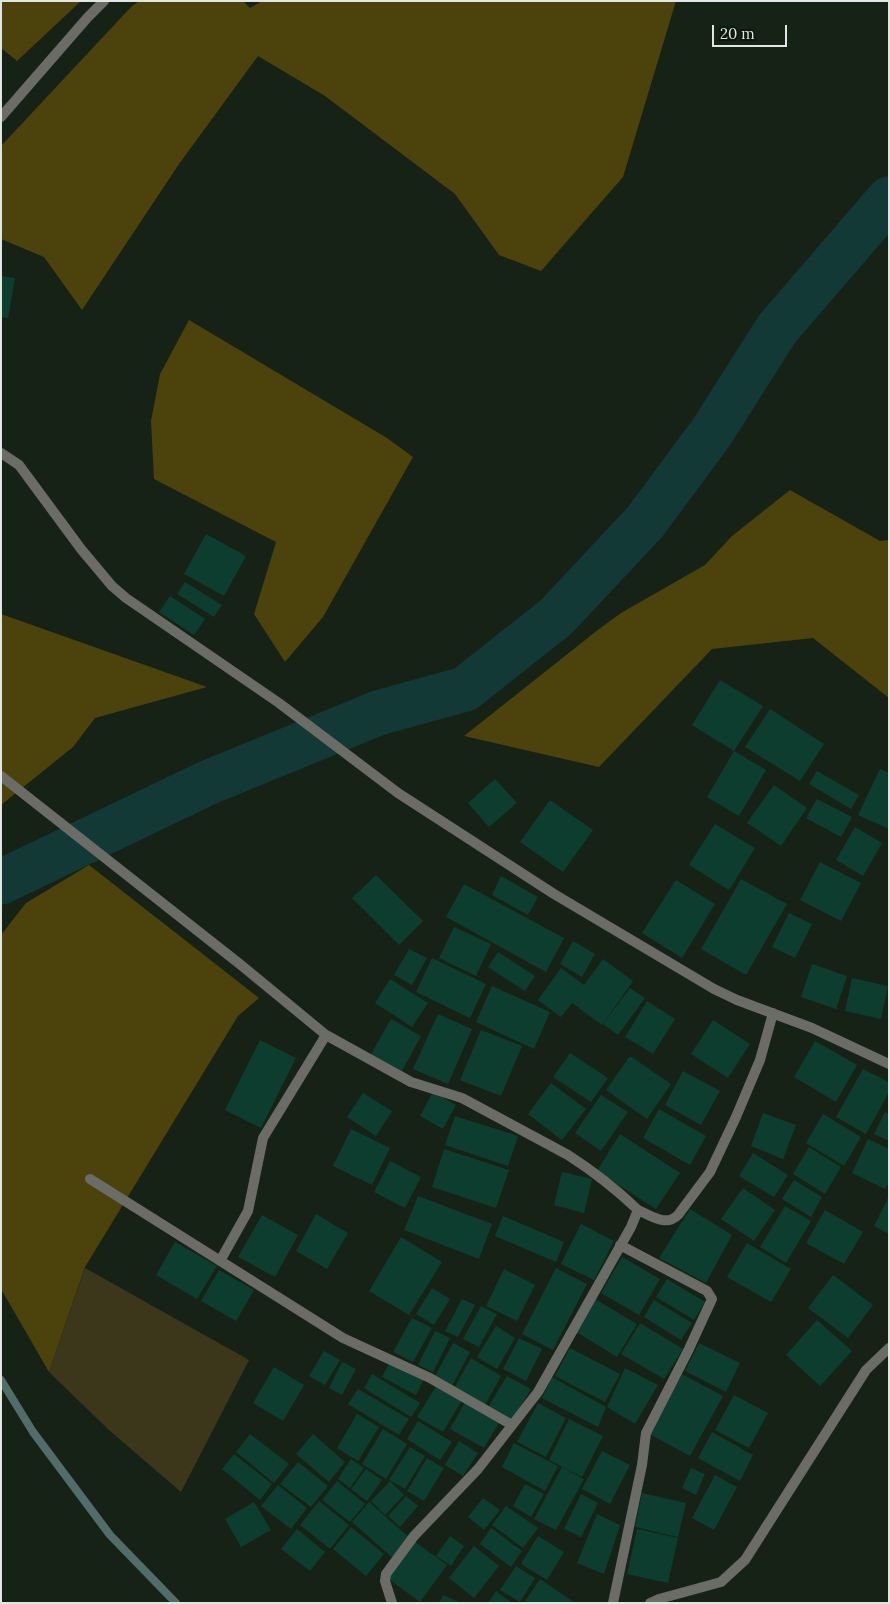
<!DOCTYPE html>
<style>
body{margin:0}
#map{position:relative;width:890px;height:1604px;overflow:hidden;background:#172217;font-family:Lora,serif}
canvas{display:block}
.frame{position:absolute;inset:0;border:2px solid #e0e7e0;pointer-events:none}
.scale{position:absolute;left:712px;top:25px;width:75px;height:22px;box-sizing:border-box;border:2px solid #e0e7e0;border-top:0;padding-left:6px;font-size:15px;line-height:18px;white-space:nowrap;color:#e0e7e0;-webkit-text-stroke:4px #0e180e;paint-order:stroke}
</style>
<div id="map">
<canvas width="890" height="1604"></canvas>
<div class="frame"></div>
<div class="scale">20 m</div>
</div>
<script>
const context = document.querySelector('canvas').getContext('2d');
context.lineJoin = 'round';
function paint(path, color) {
  context.fillStyle = color;
  context.fill(path, 'evenodd');
}
function trace(path, color, width, dash) {
  context.strokeStyle = color;
  context.lineWidth = width;
  context.lineCap = dash ? 'butt' : 'round';
  context.setLineDash(dash || []);
  context.stroke(path);
}
const green = new Path2D(`
 M85,1268L249,1360L181,1492L109,1430L49,1372Z`);
const forest = new Path2D(`
 M1,1H81L17,61L1,48Z
 M139,1H243L250,8L262,1H676L623,177L541,271L499,255L455,194L325,96L258,56L179,164L82,310L44,257L1,239V146L131,7Z
 M189,320L387,438L413,457L323,617L285,662L254,614L276,542L154,479L151,421L160,374Z
 M790,490L880,541L889,540V698L813,638L712,649L599,767L464,736L599,629L621,613L705,565L732,536Z
 M1,614L207,687L95,718L73,747L1,805Z
 M89,865L259,998L238,1016L85,1267L49,1372L1,1289V935L26,903Z`);
const stream = new Path2D(`
 M1,1380L33,1432L110,1535L176,1603`);
const river = new Path2D(`
 M1,882L207,783L378,713L465,689L556,617L645,522L711,433L777,329L889,199`);
const building = new Path2D(`
 M1,276L15,278L8,318L1,317Z
 M206,534L246,556L224,596L184,574Z
 M185,582L222,605L214,617L177,594Z
 M170,596L205,619L194,635L159,612Z
 M720,680L763,706L734,751L766,770L739,816L707,797L734,751L692,725Z
 M770,709L824,744L800,781L745,747Z
 M880,769L889,773V829L858,815Z
 M817,771L859,795L851,809L809,784Z
 M495,779L517,803L489,827L468,803Z
 M774,785L807,808L781,846L747,823Z
 M817,799L852,817L841,837L806,818Z
 M550,800L593,830L563,872L520,842Z
 M715,824L755,848L729,890L689,865Z
 M855,827L882,843L863,876L836,860Z
 M820,862L861,883L841,921L800,900Z
 M376,875L423,921L399,945L352,898Z
 M501,876L538,897L528,915L492,895Z
 M741,879L787,904L746,975L701,949Z
 M676,880L715,904L682,958L642,933Z
 M464,884L564,938L546,972L446,917Z
 M789,913L812,924L795,958L772,947Z
 M454,927L491,944L476,976L439,958Z
 M573,941L595,954L582,977L560,964Z
 M409,949L427,958L412,985L394,975Z
 M498,952L535,976L525,991L488,967Z
 M432,958L486,984L470,1018L416,992Z
 M603,959L633,981L602,1025L572,1003L561,1017L538,1000L561,968L584,985Z
 M812,964L847,976L836,1009L801,997Z
 M852,978L888,986L881,1019L845,1011Z
 M390,979L428,1003L412,1027L375,1003Z
 M492,986L550,1012L534,1049L476,1022Z
 M630,988L645,998L618,1035L603,1024Z
 M647,1001L675,1019L653,1054L625,1037Z
 M438,1014L472,1029L448,1084L413,1069Z
 M391,1019L421,1036L402,1071L371,1054Z
 M713,1020L750,1044L728,1078L691,1054Z
 M481,1030L522,1046L501,1096L460,1080Z
 M260,1040L296,1058L261,1128L225,1110Z
 M815,1041L857,1065L836,1102L794,1077Z
 M570,1053L608,1078L591,1102L553,1077Z
 M630,1056L671,1084L647,1119L606,1090Z
 M863,1069L889,1082V1092L866,1134L836,1117Z
 M683,1071L720,1091L701,1125L665,1105Z
 M551,1083L586,1109L562,1140L528,1114Z
 M433,1092L456,1105L443,1129L420,1116Z
 M363,1093L392,1111L376,1136L347,1117Z
 M601,1095L628,1112L601,1151L575,1133Z
 M659,1109L706,1136L690,1165L643,1138Z
 M885,1112L889,1114V1141L874,1134Z
 M763,1113L796,1125L783,1159L751,1146Z
 M823,1114L861,1137L844,1166L806,1143Z
 M455,1116L518,1136L508,1166L445,1145Z
 M351,1129L390,1148L372,1185L333,1166Z
 M620,1134L680,1173L656,1209L597,1171Z
 M868,1139L889,1149V1183L885,1189L852,1173Z
 M809,1147L841,1167L825,1194L793,1174Z
 M444,1149L509,1170L496,1208L432,1187Z
 M753,1153L788,1175L774,1197L739,1176Z
 M390,1161L421,1177L405,1208L374,1192Z
 M562,1172L592,1179L584,1213L554,1205Z
 M794,1180L822,1197L811,1217L782,1199Z
 M743,1188L775,1210L754,1241L721,1219Z
 M418,1196L492,1224L479,1259L404,1230Z
 M889,1196V1234L874,1226Z
 M785,1206L811,1221L786,1263L760,1247Z
 M690,1209L732,1235L706,1283L659,1258Z
 M825,1210L863,1232L844,1264L806,1243Z
 M316,1214L348,1233L327,1269L296,1251Z
 M262,1215L298,1235L275,1277L238,1257Z
 M503,1216L564,1242L556,1262L495,1236Z
 M581,1224L614,1241L594,1280L561,1264Z
 M401,1237L442,1262L409,1315L369,1291Z
 M175,1242L217,1266L197,1299L156,1275Z
 M747,1243L791,1269L771,1302L727,1277Z
 M622,1257L660,1279L639,1315L601,1293Z
 M556,1268L587,1284L553,1350L522,1334Z
 M504,1269L535,1285L517,1321L486,1306Z
 M219,1270L254,1290L236,1321L201,1301Z
 M833,1275L873,1305L848,1338L808,1308Z
 M667,1279L705,1302L694,1320L656,1297Z
 M432,1288L450,1299L434,1325L416,1314Z
 M462,1299L475,1305L458,1337L445,1331Z
 M595,1299L637,1324L617,1357L575,1331Z
 M654,1300L692,1323L681,1340L644,1317Z
 M481,1306L497,1314L479,1347L463,1339Z
 M412,1318L432,1328L413,1362L393,1352Z
 M817,1320L852,1351L820,1386L786,1355Z
 M640,1323L683,1349L664,1379L621,1354Z
 M496,1326L515,1338L497,1369L477,1357Z
 M435,1331L450,1338L433,1372L418,1365Z
 M519,1338L542,1349L526,1381L503,1369Z
 M453,1343L470,1352L452,1386L434,1378Z
 M699,1343L740,1363L726,1392L685,1371Z
 M570,1348L620,1374L605,1402L555,1376Z
 M324,1351L340,1360L325,1385L309,1376Z
 M471,1358L501,1376L485,1405L454,1388Z
 M342,1362L356,1369L342,1395L329,1388Z
 M390,1362L424,1379L416,1395L382,1377Z
 M274,1367L304,1385L283,1421L253,1403Z
 M625,1368L658,1385L635,1424L607,1407Z
 M372,1374L420,1403L411,1417L364,1388Z
 M682,1374L723,1396L690,1456L649,1434Z
 M507,1376L531,1389L512,1421L488,1407Z
 M552,1377L606,1407L598,1427L542,1398Z
 M437,1385L462,1400L443,1432L417,1417Z
 M358,1389L409,1419L399,1435L348,1404Z
 M734,1395L768,1413L749,1448L715,1430Z
 M465,1402L500,1421L484,1448L450,1429Z
 M538,1403L566,1418L546,1457L517,1442Z
 M357,1414L379,1427L358,1461L337,1448Z
 M569,1419L603,1436L582,1477L549,1460Z
 M418,1421L452,1442L440,1460L407,1439Z
 M383,1429L407,1444L386,1479L362,1464Z
 M712,1432L753,1455L740,1481L698,1458Z
 M250,1434L289,1464L274,1483L236,1452Z
 M313,1434L345,1462L329,1482L296,1454Z
 M459,1441L478,1453L463,1476L445,1465Z
 M514,1443L558,1466L545,1491L502,1467Z
 M410,1447L425,1456L405,1489L389,1480Z
 M602,1451L630,1465L610,1504L582,1489Z
 M234,1454L272,1484L260,1500L222,1469Z
 M427,1458L444,1468L424,1501L407,1491Z
 M351,1459L364,1468L350,1488L338,1479Z
 M298,1462L328,1486L311,1507L280,1484Z
 M562,1467L584,1479L556,1530L534,1519Z
 M691,1468L705,1474L696,1495L682,1488Z
 M366,1469L382,1480L367,1501L351,1489Z
 M715,1475L737,1487L714,1530L692,1518Z
 M337,1481L365,1504L350,1522L322,1500Z
 M390,1481L404,1495L385,1515L371,1501Z
 M525,1484L544,1494L531,1517L513,1506Z
 M278,1485L307,1508L291,1529L261,1506Z
 M642,1493L686,1503L678,1537L635,1527Z
 M581,1494L598,1503L581,1537L564,1529Z
 M406,1496L418,1506L400,1527L388,1516Z
 M483,1498L500,1510L484,1530L468,1517Z
 M319,1501L349,1525L330,1549L300,1525Z
 M254,1502L271,1530L241,1547L225,1519Z
 M369,1502L411,1539L394,1559L352,1522Z
 M506,1506L538,1528L523,1548L492,1525Z
 M597,1514L620,1525L604,1574L577,1563Z
 M351,1527L384,1554L366,1576L333,1549Z
 M491,1528L522,1551L511,1567L480,1544Z
 M297,1529L325,1552L310,1571L281,1549Z
 M637,1529L678,1538L668,1583L627,1574Z
 M450,1536L464,1546L451,1566L436,1556Z
 M538,1536L564,1552L547,1580L521,1564Z
 M414,1541L447,1565L420,1602L387,1578Z
 M474,1546L499,1566L474,1598L449,1578Z
 M516,1566L535,1578L520,1602L500,1590Z
 M540,1579L575,1603H524Z
 M496,1591L512,1603H488Z
 M443,1595L461,1603H439Z`);
const minor = new Path2D(`
 M1,453L19,465L81,549L112,586L126,598L279,703L398,793L554,894L714,989L737,1000L812,1028L889,1064
 M1,776L241,965L326,1035L411,1082L462,1098L568,1155C593,1171 616,1189 638,1210
 M90,1179L343,1338L430,1378L512,1425
 M220,1261L248,1211L263,1138L326,1035
 M392,1603L385,1581L386,1574L414,1536L478,1469L538,1392L631,1227L638,1210C652,1216 666,1227 678,1215L710,1172L736,1117L760,1060L773,1013
 M613,1603L642,1465L646,1433L688,1351L712,1299L707,1291L620,1245
 M650,1603L659,1599L721,1582L745,1560L866,1370L889,1348`);
const tertiary = new Path2D(`
 M1,117L88,17L104,1`);
paint(green, '#3c371b');
paint(forest, '#4b420c');
trace(stream, '#506d6a', 8);
trace(river, '#133937', 45);
paint(building, '#0d3d2e');
trace(minor, '#6a6c65', 10);
trace(tertiary, '#6a6c65', 10);
</script>
